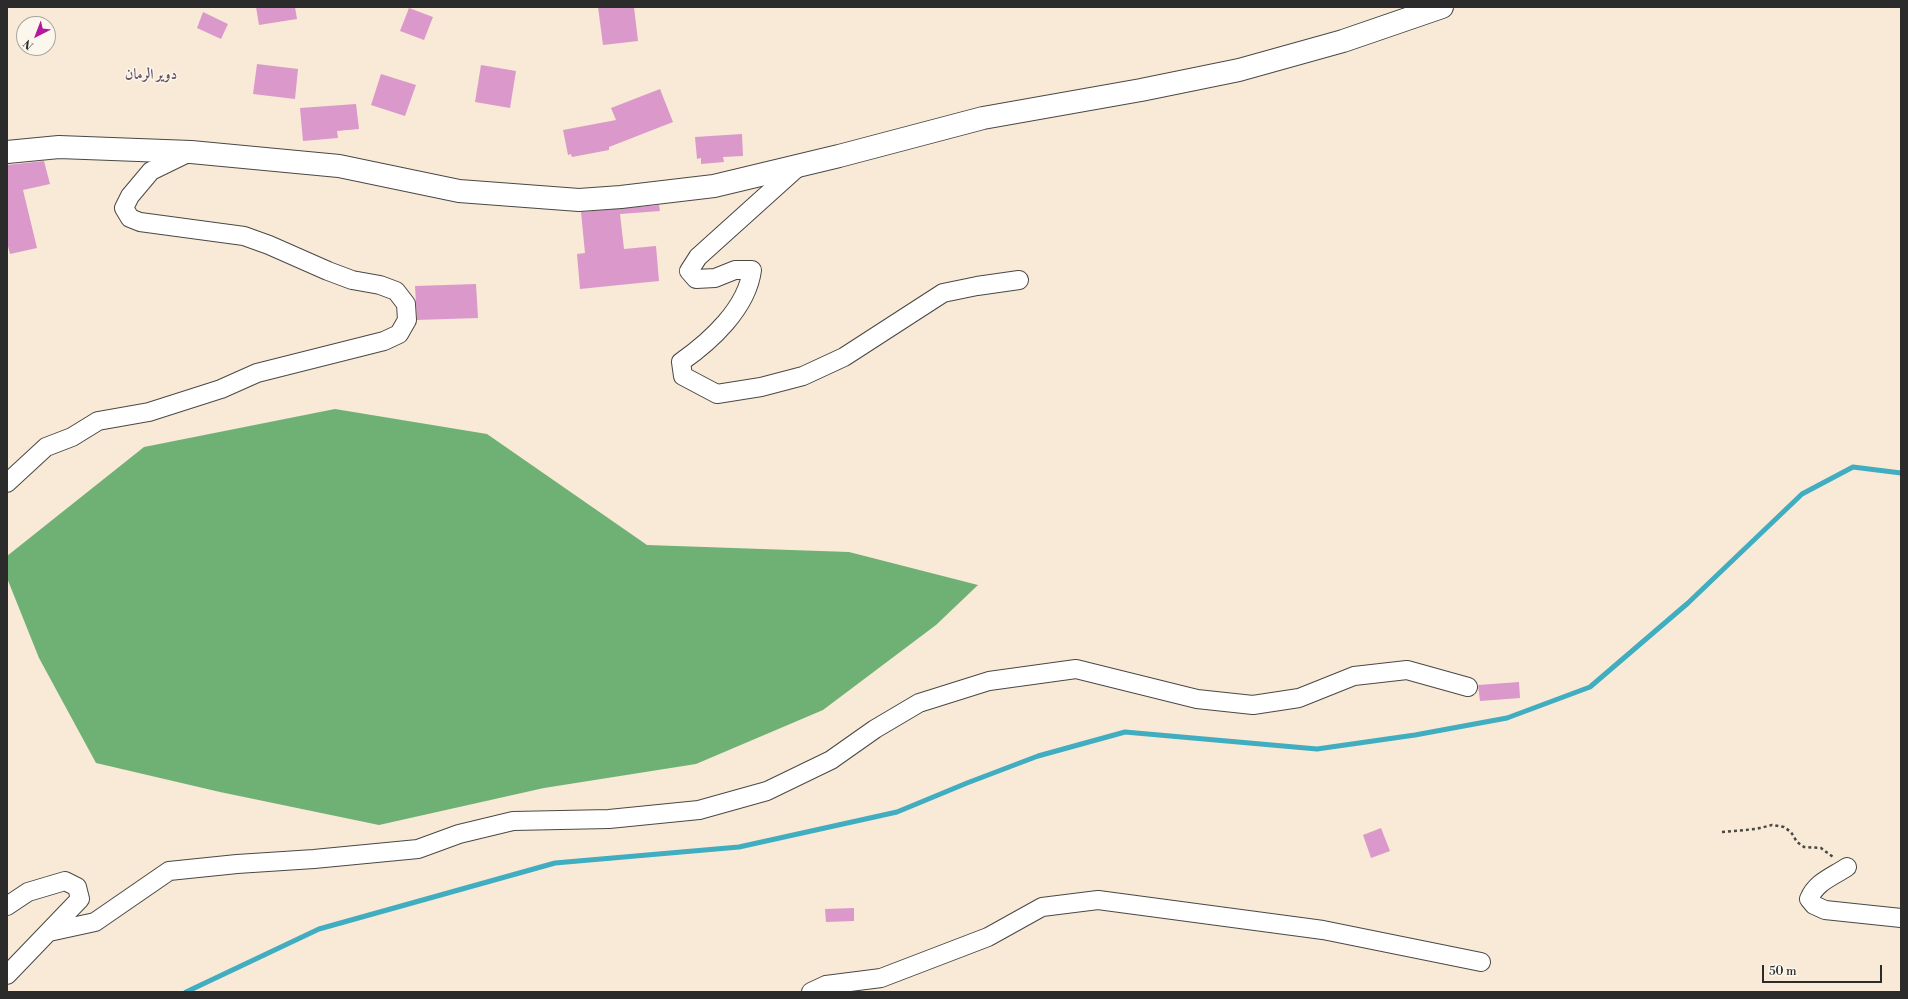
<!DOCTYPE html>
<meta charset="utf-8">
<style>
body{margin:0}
#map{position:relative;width:1908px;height:999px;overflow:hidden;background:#f8ead6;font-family:"Libre Bodoni",serif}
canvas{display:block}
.frame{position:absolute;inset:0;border:8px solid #2b2b2b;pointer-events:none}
.north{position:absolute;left:16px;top:16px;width:40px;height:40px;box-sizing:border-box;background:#fbf7ec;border:1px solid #a8a59f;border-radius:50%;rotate:222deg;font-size:11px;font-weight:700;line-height:16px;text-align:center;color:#2b2b2b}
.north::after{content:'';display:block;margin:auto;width:14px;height:18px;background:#b5179e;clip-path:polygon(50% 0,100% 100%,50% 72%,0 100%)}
.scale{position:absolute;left:1762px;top:965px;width:120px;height:18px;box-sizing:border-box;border:2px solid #2b2b2b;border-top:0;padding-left:5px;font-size:12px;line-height:14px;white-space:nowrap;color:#2b2b2b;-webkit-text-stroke:3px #fbf7ec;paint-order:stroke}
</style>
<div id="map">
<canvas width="1908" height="999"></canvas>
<div class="frame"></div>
<div class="north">N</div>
<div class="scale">50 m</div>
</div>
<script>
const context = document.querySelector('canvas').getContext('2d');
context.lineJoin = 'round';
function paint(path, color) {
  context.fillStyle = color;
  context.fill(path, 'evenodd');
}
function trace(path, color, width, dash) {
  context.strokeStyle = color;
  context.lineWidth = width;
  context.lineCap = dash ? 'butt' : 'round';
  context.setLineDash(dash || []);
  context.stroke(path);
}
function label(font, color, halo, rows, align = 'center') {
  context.font = font + ' "Libre Bodoni",Amiri,serif';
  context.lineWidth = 3;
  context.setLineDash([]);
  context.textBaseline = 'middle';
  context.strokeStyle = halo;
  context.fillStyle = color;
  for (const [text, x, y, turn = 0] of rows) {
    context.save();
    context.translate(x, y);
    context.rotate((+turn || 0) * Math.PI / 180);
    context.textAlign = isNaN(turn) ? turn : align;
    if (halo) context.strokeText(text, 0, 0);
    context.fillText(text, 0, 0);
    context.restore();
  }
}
const forest = new Path2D(`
 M335,409L487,434L647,545L849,552L978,585L936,625L823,710L696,764L544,788L379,825L220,792L96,763L39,658L7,578V556L144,447Z`);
const stream = new Path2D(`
 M186,992L319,929L555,863L739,847L897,812L967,783L1038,756L1125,732L1317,749L1415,735L1507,718L1590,687L1688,603L1802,494L1853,467L1901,473`);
const building = new Path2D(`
 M256,7H295L297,19L259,25Z
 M598,7H634L638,41L603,45Z
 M409,8L433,17L424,40L400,31Z
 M203,12L228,24L221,39L197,28Z
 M257,64L298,69L295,99L253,94Z
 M481,65L516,71L510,108L475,102Z
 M381,74L416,85L405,116L371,105Z
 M660,89L673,122L609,147V150L572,157L571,154L568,155L563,130L616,120L611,108Z
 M356,104L359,129L337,131L338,138L303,141L300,108Z
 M742,134L743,156L723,157L724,162L701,164V158L697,159L695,137Z
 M44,161L50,184L23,190L37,248L10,254L7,242V165Z
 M659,205L660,211L620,214L624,249L656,246L659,281L580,289L577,254L585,253L581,212Z
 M476,284L478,318L417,320L415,286Z
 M1519,682L1520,698L1480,701L1478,685Z
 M1381,828L1390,851L1371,858L1363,835Z
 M854,908V921L826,922L825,909Z`);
const path = new Path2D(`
 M1722,832L1756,829L1772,825L1784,827L1791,832L1797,842L1804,847L1821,848L1833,857`);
const minor = new Path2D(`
 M799,166L698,257L689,271L696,279L715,278L735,270H752C747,308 711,341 681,362L683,376L717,394L761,387L803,376L844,357L943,293L977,286L1019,280
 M7,483L46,447L72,437L98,421L149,412L221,389L257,373L384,341L399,334L407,320L406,304L396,291L380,285L352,280L328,271L269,245L244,236L140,222L130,218L124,208L130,196L151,171L190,152
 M1847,867C1832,877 1816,882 1809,899L1814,905L1825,910L1901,918
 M7,906L28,892L65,881L77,887L80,899L7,975
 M49,932L95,922L169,871L237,864L314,859L418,849L459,834L513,821L609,819L699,810L767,791L831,760L875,729L919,703L989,681L1076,669L1197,699L1253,705L1299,698L1354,676L1407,670L1468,687
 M811,992L826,985L881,978L988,937L1042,907L1098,900L1323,930L1481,962`);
const tertiary = new Path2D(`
 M7,152L59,147L191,152L339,166L459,191L579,200L621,197L714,186L839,156L983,118L1141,90L1239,70L1343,41L1442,7`);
const quarterNames = [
 ["دوير الرمان",151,75]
];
paint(forest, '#6fb174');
trace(stream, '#41adc0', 5);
paint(building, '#da99ca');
trace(minor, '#4a4845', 20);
trace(tertiary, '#4a4845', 24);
trace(path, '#4a4845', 2.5, [3, 3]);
trace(minor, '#fff', 18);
trace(tertiary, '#fff', 22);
label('bold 15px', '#685263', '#fbf7ec', quarterNames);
</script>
